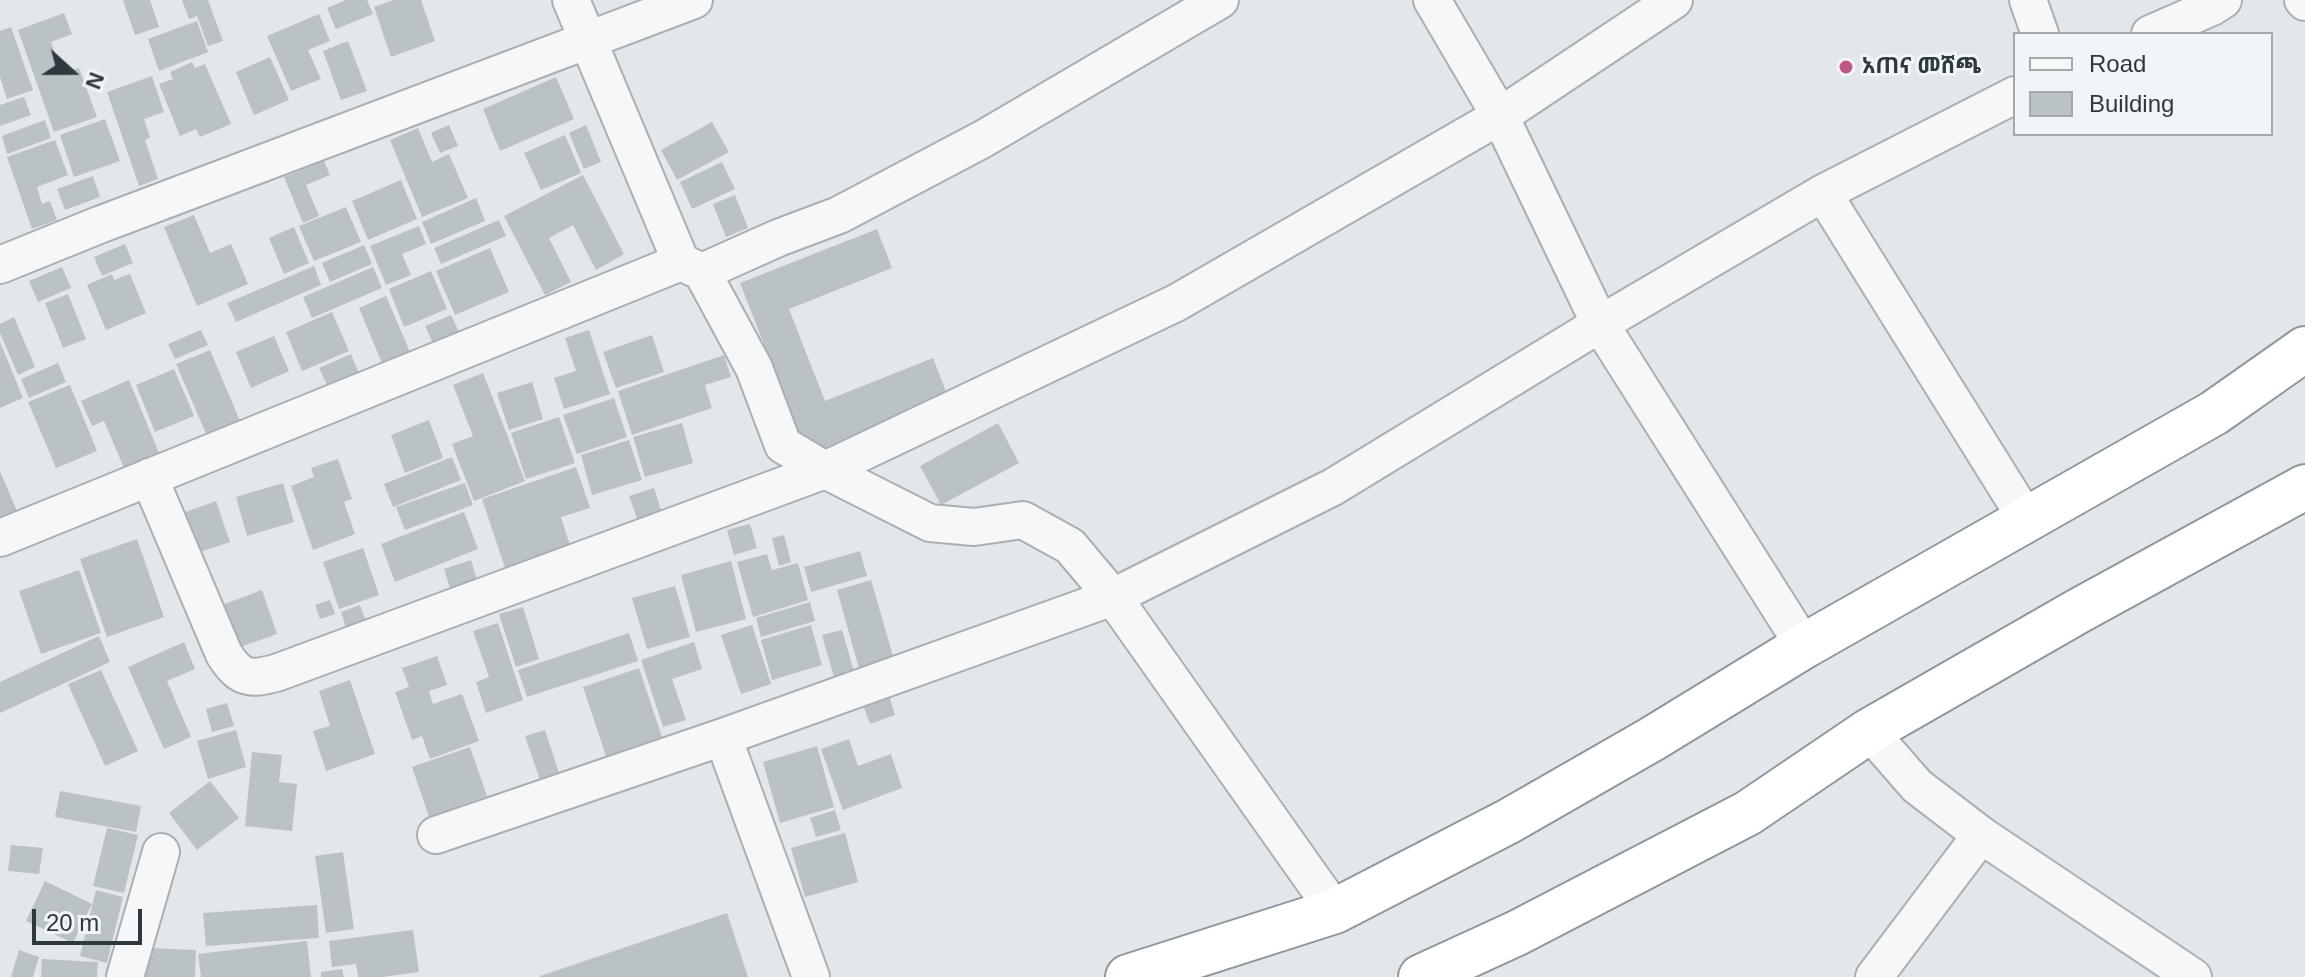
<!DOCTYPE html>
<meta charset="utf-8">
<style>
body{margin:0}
#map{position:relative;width:2305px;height:977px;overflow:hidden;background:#e3e7e9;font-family:Arial,sans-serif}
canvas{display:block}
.legend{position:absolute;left:2013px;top:32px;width:260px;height:104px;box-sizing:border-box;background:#f2f5f7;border:2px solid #a3aaad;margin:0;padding:10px 14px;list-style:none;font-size:24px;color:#2d393f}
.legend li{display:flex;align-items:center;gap:16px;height:40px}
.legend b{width:40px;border:2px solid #a3aaad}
.north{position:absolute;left:32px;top:32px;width:80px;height:80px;-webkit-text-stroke:6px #f2f5f7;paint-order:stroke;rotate:111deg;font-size:22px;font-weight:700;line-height:32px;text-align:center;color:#2d393f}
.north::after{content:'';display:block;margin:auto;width:28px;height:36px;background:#2d393f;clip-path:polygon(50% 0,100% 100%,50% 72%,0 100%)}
.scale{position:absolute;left:32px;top:909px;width:110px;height:36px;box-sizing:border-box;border:4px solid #2d393f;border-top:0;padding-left:10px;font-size:24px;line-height:28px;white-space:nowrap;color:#2d393f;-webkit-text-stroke:6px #f2f5f7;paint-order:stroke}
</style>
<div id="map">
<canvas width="2305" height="977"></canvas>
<ul class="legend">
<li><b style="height:10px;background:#f5f7f8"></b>Road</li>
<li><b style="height:22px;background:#bac2c5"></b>Building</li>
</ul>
<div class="north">N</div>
<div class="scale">20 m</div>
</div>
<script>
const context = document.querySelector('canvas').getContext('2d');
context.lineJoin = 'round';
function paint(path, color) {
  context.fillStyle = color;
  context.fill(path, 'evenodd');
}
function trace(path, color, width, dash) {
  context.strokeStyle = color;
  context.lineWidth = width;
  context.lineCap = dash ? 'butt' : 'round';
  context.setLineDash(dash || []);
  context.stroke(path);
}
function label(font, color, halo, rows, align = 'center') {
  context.font = font + ' Arial,"Noto Sans Ethiopic",sans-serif';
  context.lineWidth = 6;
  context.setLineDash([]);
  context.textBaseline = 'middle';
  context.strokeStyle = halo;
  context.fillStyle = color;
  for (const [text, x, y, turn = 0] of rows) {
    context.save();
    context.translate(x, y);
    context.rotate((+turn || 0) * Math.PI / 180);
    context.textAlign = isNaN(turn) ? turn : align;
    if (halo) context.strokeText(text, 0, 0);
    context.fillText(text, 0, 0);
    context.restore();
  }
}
const building = new Path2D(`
 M123,0H150L159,27L135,35Z
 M182,0H208L223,41L208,46L197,16L189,19Z
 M346,0H367L373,14L336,29L327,8Z
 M393,0H421L435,41L391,57L374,7Z
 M64,13L72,34L51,42L62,73L79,68L97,117L54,132L18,30Z
 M319,14L330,41L308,50L321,79L291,91L267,36Z
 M197,21L208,52L159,71L148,39Z
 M11,27L33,90L7,99L0,77V31Z
 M348,41L367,91L341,100L323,51Z
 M270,57L289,100L254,115L236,72Z
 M192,62L195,68L205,64L231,124L200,137L196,129L180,136L159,84L173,79L170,72Z
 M152,76L164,112L144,119L150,137L145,140L158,179L139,186L107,92Z
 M556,77L574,119L500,151L483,109Z
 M24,97L31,115L0,126V105Z
 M105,119L120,161L74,177L60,135Z
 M45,120L51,138L7,154L2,136Z
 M712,122L729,152L677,180L661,150Z
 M449,125L458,146L440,153L431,133Z
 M586,125L601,162L584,169L569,133Z
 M418,128L432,162L449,154L468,198L422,217L390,140Z
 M565,135L581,173L541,190L524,153Z
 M55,140L68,175L37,187L42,204L50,201L57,220L32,229L7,157Z
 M324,161L330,175L306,185L319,216L303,223L284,177Z
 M722,162L735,189L692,209L680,182Z
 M583,175L624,254L596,270L573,225L549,238L571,282L545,295L504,216Z
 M93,176L100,197L65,210L57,189Z
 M401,180L417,219L368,240L352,201Z
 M735,195L748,228L726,237L713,204Z
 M476,198L485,221L431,244L422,222Z
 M346,207L361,242L314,261L299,226Z
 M194,215L210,253L231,244L248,284L197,306L164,227Z
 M499,220L506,236L441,264L434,248Z
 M419,226L426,244L402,254L411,275L386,285L370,246Z
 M294,227L309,263L284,274L269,238Z
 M877,229L892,268L789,309L825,401L933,358L949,399L807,455L740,283Z
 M125,244L133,263L102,276L94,257Z
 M364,245L372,264L330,282L322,263Z
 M490,248L509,292L455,315L436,271Z
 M314,266L321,285L236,322L227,303Z
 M62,267L71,288L38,302L29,281Z
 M373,267L382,288L312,318L303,297Z
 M431,271L447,309L404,327L389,289Z
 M112,274L114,280L130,274L146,313L106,330L87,285Z
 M68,294L86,339L63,348L45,303Z
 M386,296L410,352L382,363L359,308Z
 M332,312L349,351L302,371L286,332Z
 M451,315L460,334L434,346L425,326Z
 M14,317L35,367L18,375L0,333V324Z
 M201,330L208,345L175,359L168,344Z
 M589,330L610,394L564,409L554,378L576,371L565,338Z
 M652,335L664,372L616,388L603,352Z
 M274,336L289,371L251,388L236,352Z
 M0,342L23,398L0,408Z
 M210,350L240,421L207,436L176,364Z
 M351,354L359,374L328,387L319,368Z
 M724,355L731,377L705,385L712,408L632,435L618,391Z
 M58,363L66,382L29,398L21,379Z
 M174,369L194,416L155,432L136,385Z
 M483,373L525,481L474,501L452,444L473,436L453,385Z
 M129,380L159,453L124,468L104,421L92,426L81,401Z
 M532,382L543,419L509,430L497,393Z
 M70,385L97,451L56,468L28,402Z
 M614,398L627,437L577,454L563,415Z
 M559,417L575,463L526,479L511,433Z
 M429,420L443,458L405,473L391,435Z
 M682,423L693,463L645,477L633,437Z
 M998,423L1019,463L941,505L920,466Z
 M629,440L642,480L592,495L581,455Z
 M452,457L461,480L393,507L384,484Z
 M338,459L352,499L344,502L355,534L313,550L291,486L314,477L311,468Z
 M576,467L590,508L561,517L570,546L505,568L482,499Z
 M0,471L17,511L0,518Z
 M283,483L294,522L247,536L236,497Z
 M465,483L473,505L405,530L396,507Z
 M654,488L662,513L638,521L629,496Z
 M216,501L230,542L197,553L183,513Z
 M464,512L478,549L395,582L381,544Z
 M750,524L757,548L734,555L727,530Z
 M784,535L791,562L779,566L772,538Z
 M137,539L164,617L107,637L80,559Z
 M363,548L379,595L339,609L323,562Z
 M860,551L867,576L811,592L804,567Z
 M767,554L772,570L798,563L808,600L753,617L737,562Z
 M471,560L479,587L452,595L444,569Z
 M731,561L746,619L696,632L681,575Z
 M79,570L101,633L41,654L19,591Z
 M871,580L895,663L860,672L837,590Z
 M675,586L690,637L647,649L632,598Z
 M262,590L277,634L229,651L214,608Z
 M330,600L335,614L320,619L315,605Z
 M810,602L815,621L761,637L756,618Z
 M360,605L368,627L348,634L341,612Z
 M523,607L539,659L516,667L499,614Z
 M498,623L523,700L486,713L476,682L489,677L473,631Z
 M752,625L771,684L741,694L721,635Z
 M811,625L822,665L772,680L761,640Z
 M842,630L855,675L835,681L822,635Z
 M629,633L638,661L527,697L518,670Z
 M99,636L110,662L0,713V682Z
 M184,642L195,669L167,681L191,737L164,749L128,667Z
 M694,642L702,669L672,679L686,720L663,727L641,660Z
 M437,656L447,685L429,691L433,704L462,694L479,741L430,759L422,736L412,740L395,692L409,687L402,668Z
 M639,668L662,737L606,756L583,687Z
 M101,670L138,751L105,766L68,684Z
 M350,680L375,754L326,771L313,731L330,726L319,691Z
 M889,695L895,715L870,724L863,705Z
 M227,703L234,726L212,732L206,709Z
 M236,730L246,767L208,779L197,741Z
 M545,730L562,782L543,789L525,736Z
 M849,739L858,766L891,754L902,788L843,810L821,749Z
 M817,746L834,807L780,823L763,762Z
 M470,747L487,796L429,817L412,767Z
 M252,752L282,755L279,782L297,784L292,831L245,826Z
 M210,781L239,818L197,850L169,813Z
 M60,791L141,806L136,832L55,817Z
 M835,810L841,830L816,837L810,818Z
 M107,828L138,835L124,893L93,886Z
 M845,833L858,882L805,897L791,848Z
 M11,845L43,848L39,874L8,871Z
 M343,852L354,929L326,933L315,856Z
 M45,881L92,904L73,943L26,921Z
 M96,890L123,897L107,963L80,956Z
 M317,905L319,938L206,946L203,913Z
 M727,913L748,977H540V976Z
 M413,930L419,972L382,977H358L356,964L332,967L329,941Z
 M307,941L311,977H201L198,954Z
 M146,948L196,950L195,977H144Z
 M19,950L39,957L33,977H11Z
 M42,959L98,962L97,977H41Z
 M342,969L344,977H321V972Z`);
const minor = new Path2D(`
 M571,0L681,262L702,272L778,238L839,215L983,139L1220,0
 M1432,0L1500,116L1600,324L1804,646
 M2028,0L2040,34
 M2303,0L2305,2
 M2150,34L2212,7L2223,0
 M1823,193L2027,520
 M0,265L99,225L694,0
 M702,272L754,368L783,445L825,470L930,523L974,527L1023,520L1070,546L1113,597L1335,911
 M149,477L224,654C240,679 249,680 276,673L825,470L1176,303L1500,116L1674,0
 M0,538L681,262
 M1869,731L1917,786L1981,835L2193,977
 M723,737L811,977
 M436,835L723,737L1113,597L1333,487L1600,324L1823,193L2015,95
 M125,977L161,852
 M1874,977L1981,835`);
const trunk = new Path2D(`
 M1128,977L1335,911L1509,821L1652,739L1804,646L2214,413L2305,349
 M1421,977L1517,933L1748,813L1869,731L2080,610L2305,487`);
const markers = [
 [1846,67,8,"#bf5784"]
];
const poiNames = [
 ["አጠና መሸጫ",1862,67]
];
paint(building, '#bac2c5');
trace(minor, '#a9afb3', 40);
trace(trunk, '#8c989e', 48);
trace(minor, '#f5f7f8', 36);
trace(trunk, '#fff', 44);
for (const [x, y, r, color] of markers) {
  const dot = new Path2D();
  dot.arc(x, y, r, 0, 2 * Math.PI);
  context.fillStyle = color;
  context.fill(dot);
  trace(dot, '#f2f5f7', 3);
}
label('bold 22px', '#2d393f', '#f2f5f7', poiNames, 'left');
</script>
